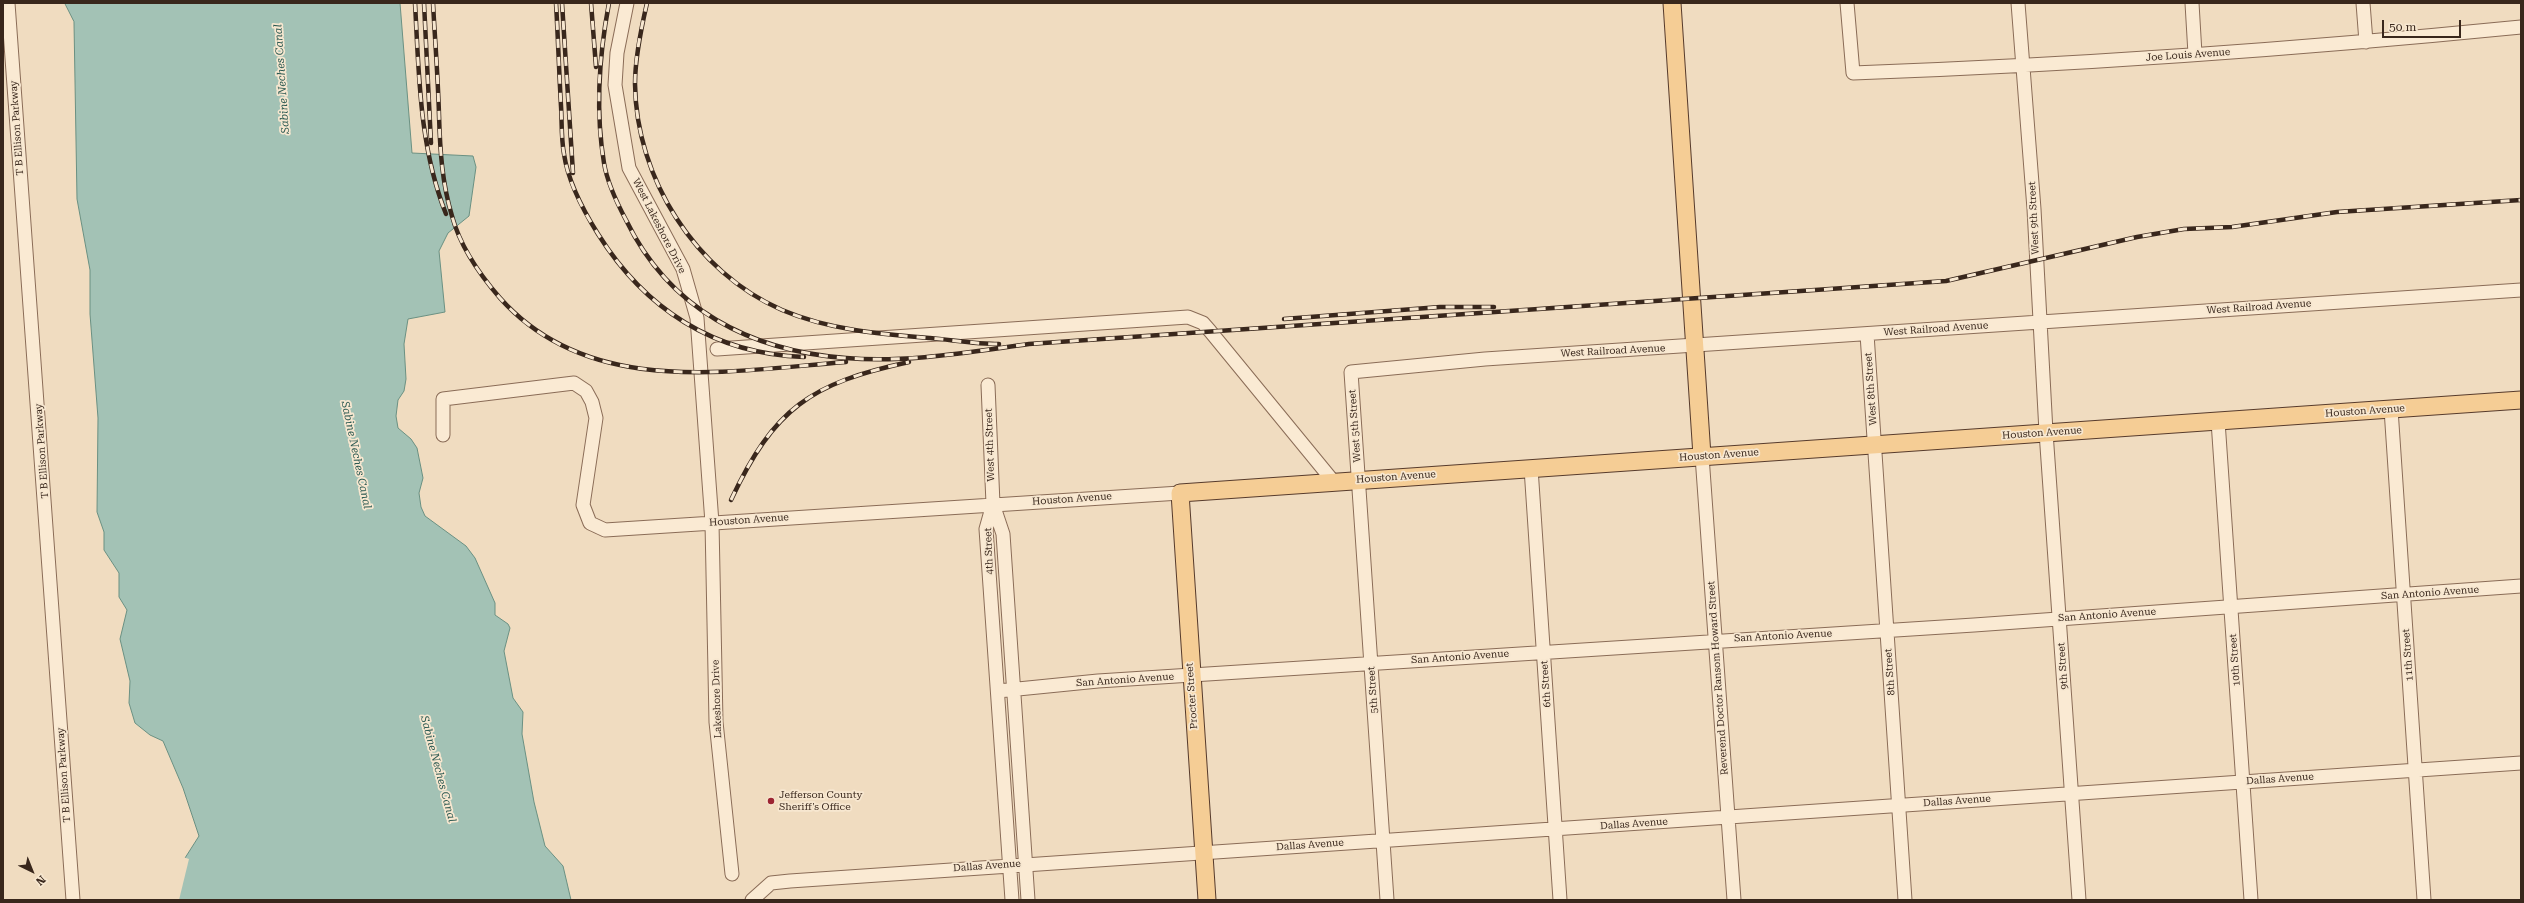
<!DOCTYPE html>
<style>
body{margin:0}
#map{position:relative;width:2524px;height:903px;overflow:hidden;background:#f0dcc0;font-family:"Roboto Serif",serif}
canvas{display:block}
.frame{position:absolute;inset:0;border:4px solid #39271c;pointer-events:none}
.north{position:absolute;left:12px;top:851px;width:40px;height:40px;-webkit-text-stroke:3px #f7e7d0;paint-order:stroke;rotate:137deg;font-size:11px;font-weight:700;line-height:16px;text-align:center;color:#39271c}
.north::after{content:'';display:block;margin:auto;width:14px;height:18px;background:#39271c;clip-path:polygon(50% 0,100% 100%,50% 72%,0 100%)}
.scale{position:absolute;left:2382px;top:20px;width:79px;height:18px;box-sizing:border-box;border:2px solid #39271c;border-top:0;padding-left:5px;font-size:12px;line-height:14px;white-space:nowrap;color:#39271c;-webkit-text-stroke:3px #f7e7d0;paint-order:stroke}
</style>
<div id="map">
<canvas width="2524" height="903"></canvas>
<div class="frame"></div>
<div class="north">N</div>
<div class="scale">50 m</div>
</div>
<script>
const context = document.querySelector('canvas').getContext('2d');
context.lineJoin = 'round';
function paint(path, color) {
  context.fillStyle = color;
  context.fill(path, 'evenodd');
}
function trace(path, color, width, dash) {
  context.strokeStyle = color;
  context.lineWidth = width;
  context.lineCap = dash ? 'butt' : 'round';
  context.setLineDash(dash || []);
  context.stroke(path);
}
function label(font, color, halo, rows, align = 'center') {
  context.font = font + ' "Roboto Serif",serif';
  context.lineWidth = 3.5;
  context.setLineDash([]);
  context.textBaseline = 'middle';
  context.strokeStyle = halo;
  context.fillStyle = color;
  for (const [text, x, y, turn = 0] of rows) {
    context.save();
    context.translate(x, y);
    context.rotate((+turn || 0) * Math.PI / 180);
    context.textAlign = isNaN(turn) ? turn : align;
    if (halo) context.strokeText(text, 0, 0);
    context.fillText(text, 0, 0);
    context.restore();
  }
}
const water = new Path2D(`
 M65,3H400L412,153L473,156L476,167L469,216L448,233L439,251L445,312L408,319L404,344L406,379L404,391L398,400L396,416L398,428L411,439L417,448L423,478L419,493L421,507L425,516L466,546L475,558L495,603V615L508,624L510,628L504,651L513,698L523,712L522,734L534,802L545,846L563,866L571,900H176L185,858L199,836L183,788L163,741L150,735L135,723L129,703L130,681L120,639L127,610L119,597V573L104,550V532L97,512L98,418L90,314V270L77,199L74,22Z`);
const pier = new Path2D(`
 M183,857L189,859L179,900H174Z`);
const minor = new Path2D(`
 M8,3L73,900
 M627,3L617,53L615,85L629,168L683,269L697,318L712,523L716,722L732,874
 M1847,3L1853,73C2076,65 2299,49 2521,27
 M2018,3L2034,209L2046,432L2079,900
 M2192,3L2195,54
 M2363,3L2366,42
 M1867,334L1905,900
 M717,349L1188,317L1203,323L1210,331L1333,481
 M988,385L993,504L1003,534L1028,900
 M2391,409L2424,900
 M2218,421L2251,900
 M443,435V399L574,383L586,391L592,402L596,418L583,505L590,523L605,530L1180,493
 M1702,456L1734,900
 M1531,468L1560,900
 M993,504L986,529L1012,900
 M998,691L1098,681L1974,625L2521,586
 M752,900L771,883L790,881L2521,763
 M1387,900L1351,372L1485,359L2521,290`);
const major = new Path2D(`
 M1672,3L1702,456
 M1207,900L1180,493L2521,400`);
const rail = new Path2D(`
 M415,3C419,74 419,146 446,214
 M424,3L431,143
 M433,3C435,40 438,78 439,115C440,150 442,183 452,216C460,246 480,275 500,298C589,398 728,371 846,362
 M556,3C558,37 559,71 561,106C562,121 561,138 564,154C568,182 583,210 598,234C645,309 714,354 804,357
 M562,3L573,173
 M591,3L596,67
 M609,3C599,56 595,109 604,163C607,182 617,203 626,220C669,309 750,351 846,358C907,363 969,352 1029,344L1946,281L2137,237L2184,229L2232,227L2337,212L2521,200
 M647,3C641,29 635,57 635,84C636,178 695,272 782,310C829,330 880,334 930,338C953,340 976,344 999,344
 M1284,319L1440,307H1494
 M731,500C774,408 811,383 909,362`);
const markers = [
 [771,801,4,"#9c2432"]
];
const streetNames = [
 ["Joe Louis Avenue",2188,55,-4],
 ["T B Ellison Parkway",17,128,-94],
 ["West 9th Street",2034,218,-93],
 ["West Lakeshore Drive",659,226,63],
 ["West Railroad Avenue",2259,307,-4],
 ["West Railroad Avenue",1936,329,-4],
 ["West Railroad Avenue",1613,351,-3],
 ["West 8th Street",1871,389,-94],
 ["Houston Avenue",2365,411,-4],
 ["West 5th Street",1355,426,-94],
 ["Houston Avenue",2042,433,-4],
 ["West 4th Street",990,445,-92],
 ["T B Ellison Parkway",42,451,-94],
 ["Houston Avenue",1719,455,-4],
 ["Houston Avenue",1396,477,-4],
 ["Houston Avenue",1072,499,-4],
 ["Houston Avenue",749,520,-4],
 ["4th Street",989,551,-92],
 ["San Antonio Avenue",2430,593,-4],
 ["San Antonio Avenue",2107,615,-4],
 ["San Antonio Avenue",1783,636,-3],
 ["11th Street",2408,655,-94],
 ["San Antonio Avenue",1460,657,-4],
 ["10th Street",2235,660,-94],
 ["9th Street",2063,666,-94],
 ["8th Street",1890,672,-94],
 ["Reverend Doctor Ransom Howard Street",1718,678,-94],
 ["San Antonio Avenue",1125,680,-4],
 ["6th Street",1546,684,-94],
 ["5th Street",1373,690,-94],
 ["Procter Street",1192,696,-94],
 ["Lakeshore Drive",717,699,-92],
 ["T B Ellison Parkway",64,775,-94],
 ["Dallas Avenue",2280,779,-4],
 ["Dallas Avenue",1957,801,-4],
 ["Dallas Avenue",1634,824,-4],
 ["Dallas Avenue",1310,845,-4],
 ["Dallas Avenue",987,866,-4]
];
const poiNames = [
 ["Jefferson County",779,795],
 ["Sheriff's Office",779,807]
];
const waterNames = [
 ["Sabine Neches Canal",282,79,-94],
 ["Sabine Neches Canal",356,455,78],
 ["Sabine Neches Canal",438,769,75]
];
paint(water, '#a3c2b5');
trace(water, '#6a9082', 1);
paint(pier, '#f0dcc0');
trace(minor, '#8a6c57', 15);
trace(major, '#573b2c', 19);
trace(minor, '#faead3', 13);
trace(major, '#f5cd95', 17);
trace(rail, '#39271c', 4.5);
trace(rail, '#f7e7d0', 3, [9]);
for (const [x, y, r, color] of markers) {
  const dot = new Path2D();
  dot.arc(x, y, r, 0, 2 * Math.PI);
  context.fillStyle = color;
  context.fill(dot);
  trace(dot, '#f7e7d0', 1.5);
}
label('10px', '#39271c', '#f7e7d0', streetNames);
label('10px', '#39271c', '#f7e7d0', poiNames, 'left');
label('italic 11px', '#2b5951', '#f7e7d0', waterNames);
</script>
